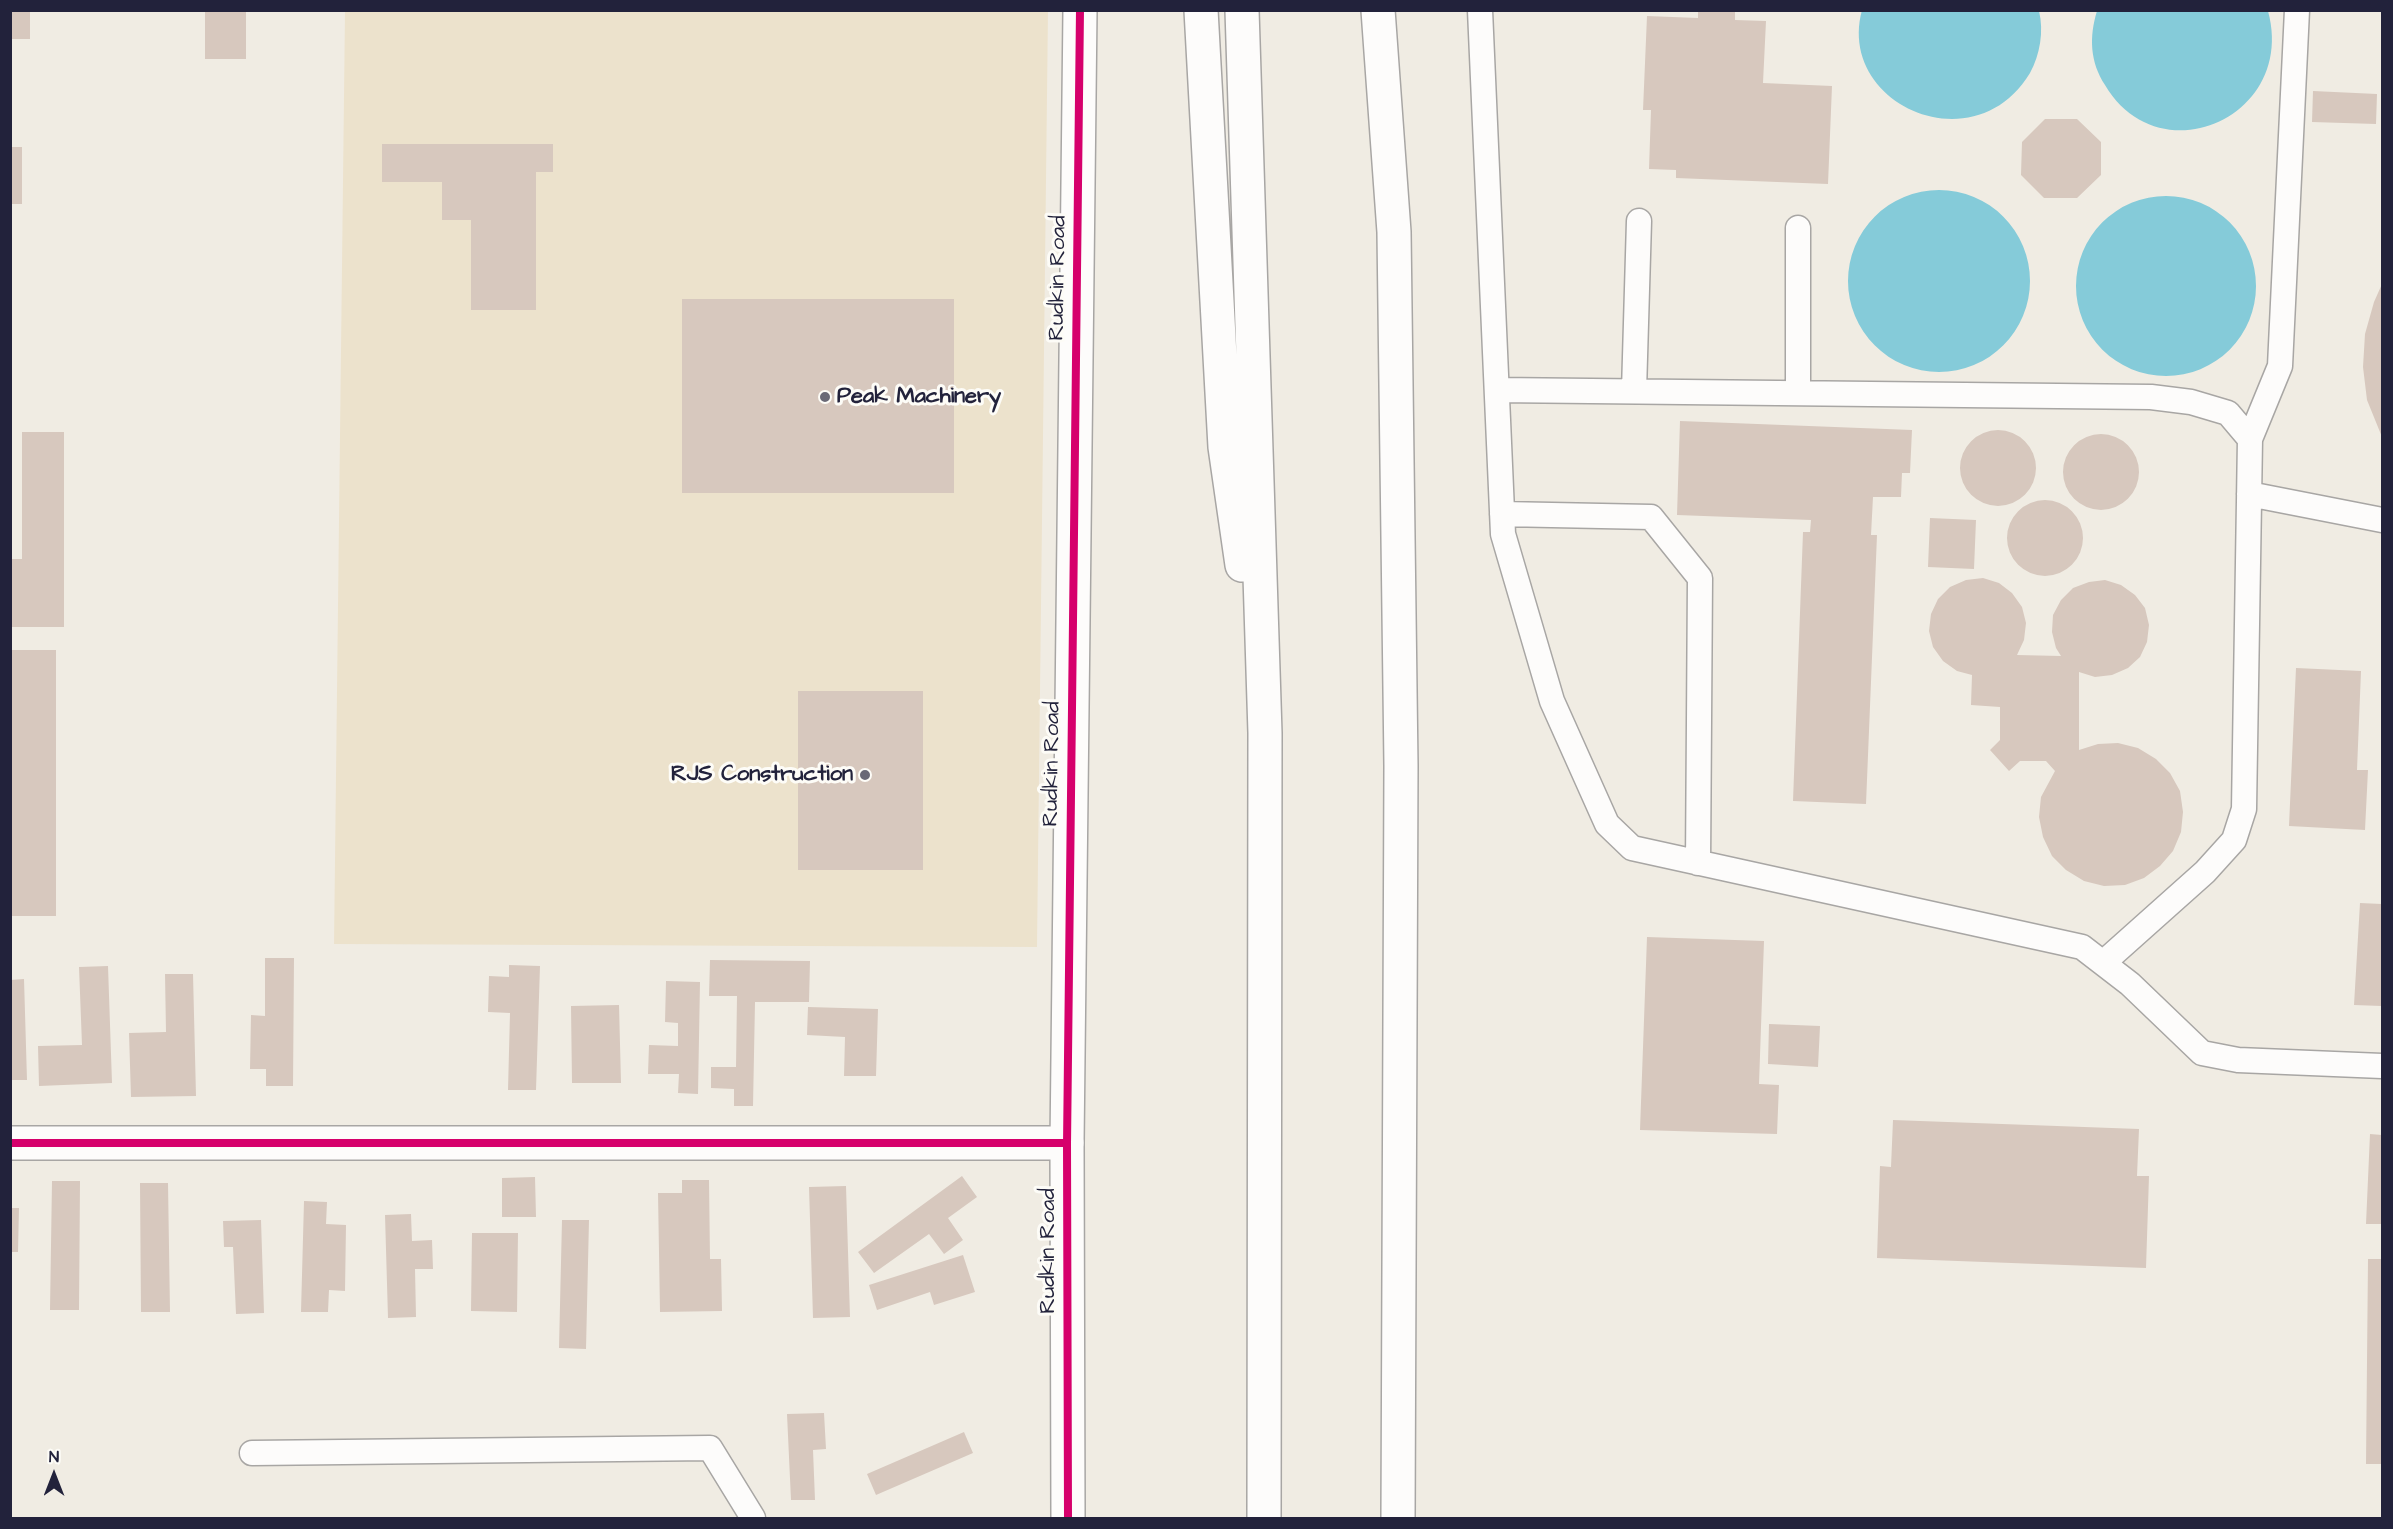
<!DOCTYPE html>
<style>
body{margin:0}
#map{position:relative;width:2393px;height:1529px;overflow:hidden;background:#f0ece3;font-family:"Architects Daughter",sans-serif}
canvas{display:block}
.frame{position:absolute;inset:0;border:12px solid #22223b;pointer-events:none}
.north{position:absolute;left:24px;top:1445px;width:60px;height:60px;-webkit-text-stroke:4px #fdfcf7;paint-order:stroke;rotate:0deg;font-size:16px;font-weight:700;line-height:24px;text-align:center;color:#22223b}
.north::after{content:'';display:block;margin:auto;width:21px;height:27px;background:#22223b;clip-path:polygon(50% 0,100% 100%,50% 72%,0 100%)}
</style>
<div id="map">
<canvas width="2393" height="1529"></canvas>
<div class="frame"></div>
<div class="north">N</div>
</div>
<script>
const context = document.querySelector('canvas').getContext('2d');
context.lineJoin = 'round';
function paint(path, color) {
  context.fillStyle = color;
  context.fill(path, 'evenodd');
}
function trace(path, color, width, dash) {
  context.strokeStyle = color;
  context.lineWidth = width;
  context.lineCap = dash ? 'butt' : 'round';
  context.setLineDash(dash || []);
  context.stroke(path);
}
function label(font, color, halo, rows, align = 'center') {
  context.font = font + ' "Architects Daughter",sans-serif';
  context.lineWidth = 6;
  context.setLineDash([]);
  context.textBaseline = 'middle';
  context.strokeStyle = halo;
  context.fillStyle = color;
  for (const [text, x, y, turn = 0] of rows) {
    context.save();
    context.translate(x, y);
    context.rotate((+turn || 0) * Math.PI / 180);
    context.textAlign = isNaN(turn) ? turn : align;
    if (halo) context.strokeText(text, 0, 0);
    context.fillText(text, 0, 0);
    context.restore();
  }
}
const built = new Path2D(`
 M345,11H1048L1037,947L334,944Z`);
const water = new Path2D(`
 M1862,10L2039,11C2044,31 2040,55 2030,73C1974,166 1836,104 1862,10Z
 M2097,11H2268C2297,117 2159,177 2105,85C2090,62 2089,37 2097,11Z
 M1848 281a91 91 0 1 1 182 0a91 91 0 1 1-182 0Z
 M2076 286a90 90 0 1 1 180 0a90 90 0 1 1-180 0Z`);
const building = new Path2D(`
 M10,10H30V39H10Z
 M205,10H246V59H205Z
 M1698,10H1735V20L1766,21L1763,83L1832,86L1828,184L1676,178V170L1649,169L1651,110H1643L1647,16L1698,18Z
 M2313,91L2377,94L2376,124L2312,122Z
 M2045,119H2077L2101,142V175L2077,198H2044L2021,175L2022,142Z
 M382,144H553V172H536V310H471V220H442V182H382Z
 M10,147H22V204H10Z
 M2382,284V437L2367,400L2363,367L2365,334L2374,302Z
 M682,299H954V493H682Z
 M1680,421L1912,430L1910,473H1902L1901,497H1873L1871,535H1877L1866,804L1793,801L1803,532H1810L1811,520L1677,515Z
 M1960 468a38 38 0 1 1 76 0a38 38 0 1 1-76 0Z
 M22,432H64V627H10V559H22Z
 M2063 472a38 38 0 1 1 76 0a38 38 0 1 1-76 0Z
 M2007 538a38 38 0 1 1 76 0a38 38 0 1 1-76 0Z
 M1930,518L1976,520L1974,569L1928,567Z
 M1983,578L1999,583L2012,593L2022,607L2026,623L2024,640L2017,655L2061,656L2056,648L2052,632L2053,615L2061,600L2073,588L2089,582L2105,580L2121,585L2135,595L2145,608L2149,625L2147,642L2140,657L2128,668L2112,675L2095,677L2079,672V750L2098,744L2118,743L2138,748L2156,759L2170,773L2180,791L2183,812L2181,832L2173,851L2160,866L2144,878L2125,885L2104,886L2084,881L2066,870L2052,856L2043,837L2039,817L2041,797L2055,771L2046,761H2020L2009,771L1990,750L2000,740V707L1971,705L1972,675L1957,671L1943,661L1933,647L1929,631L1931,614L1938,599L1950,587L1966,580Z
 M10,650H56V916H10Z
 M2296,668L2361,671L2357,770H2368L2365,830L2289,826Z
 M798,691H923V870H798Z
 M2360,903L2382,904V1006L2354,1005Z
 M1647,937L1764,941L1759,1084L1779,1085L1777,1134L1640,1130Z
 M265,958H294L293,1086H266V1069H250L251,1015L265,1016Z
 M710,960L810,961L809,1002H755L753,1106H734V1089L711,1088V1067H736L737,996H709Z
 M509,965L540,966L536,1090H508L510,1013L488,1012L489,976L509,977Z
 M108,966L112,1083L39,1086L38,1046L82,1045L79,967Z
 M165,974H193L196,1096L131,1097L129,1033L166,1032Z
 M24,979L27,1080H10V980Z
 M666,981L700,982L698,1094L678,1093L679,1074H648L649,1045L678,1046V1023L665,1022Z
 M619,1005L621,1083H572L571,1006Z
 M808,1007L878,1009L876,1076H844L845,1037L807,1035Z
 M1769,1024L1820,1026L1818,1067L1768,1064Z
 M1893,1120L2139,1129L2137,1176H2149L2146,1268L1877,1258L1880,1166L1891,1167Z
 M2370,1134L2382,1135V1224H2366Z
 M962,1176L977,1197L948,1218L963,1240L944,1254L929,1234L874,1273L858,1252Z
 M535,1177L536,1217H502V1178Z
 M682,1180H709L710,1259H721L722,1311L660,1312L658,1193H682Z
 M52,1181H80L79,1310H50Z
 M140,1183H168L170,1312H141Z
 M846,1186L850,1317L813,1318L809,1187Z
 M304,1201L327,1202L326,1224L346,1225L345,1291L329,1290L328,1312H301Z
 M10,1208H19L18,1252H10Z
 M411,1214L412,1241L432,1240L433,1269H415L416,1317L388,1318L385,1215Z
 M261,1220L264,1313L236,1314L233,1247H224L223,1221Z
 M562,1220H589L586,1349L559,1348Z
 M472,1233H518L517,1312L471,1311Z
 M963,1255L975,1292L934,1305L930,1292L877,1310L869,1285Z
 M2368,1259H2382V1464H2366Z
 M824,1413L826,1449L813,1450L815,1500H791L787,1414Z
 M964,1432L973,1453L876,1495L867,1474Z`);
const lane = new Path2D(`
 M1480,10L1503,534L1552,701L1607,824L1632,848L2082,947L2130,984L2202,1053L2238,1060L2382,1066
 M1798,228V393
 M1497,390L2151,397L2191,402L2228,413L2250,439L2244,809L2234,840L2205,872L2103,963
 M1634,391L1639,221
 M2250,439L2280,366L2297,10
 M2249,494L2382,520
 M1502,514L1651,517L1700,578L1698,863
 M252,1453L710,1448L753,1518`);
const street = new Path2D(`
 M10,1143H1067`);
const secondary = new Path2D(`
 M1068,1518L1067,1143L1080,10`);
const highway = new Path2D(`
 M1201,10L1225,447L1242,565
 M1242,10L1265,733L1264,1518
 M1378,10L1394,232L1401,766L1398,1518`);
const cycleway = new Path2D(`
 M10,1143H1067
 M1068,1518L1067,1143L1080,10`);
const markers = [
 [825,397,6,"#6a6976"],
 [865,775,6,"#6a6976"]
];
const streetNames = [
 ["Rudkin Road",1059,278,-89],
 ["Rudkin Road",1053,764,-89],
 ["Rudkin Road",1049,1251,-90]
];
const poiNames = [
 ["Peak Machinery",837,397],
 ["RJS Construction",853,775,"right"]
];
paint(built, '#ece2cc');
paint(water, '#85cbd9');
paint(building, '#d7c8be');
trace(lane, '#a8a6a4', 27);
trace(street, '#a8a6a4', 36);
trace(secondary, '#a8a6a4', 36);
trace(highway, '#a8a6a4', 36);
trace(lane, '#fdfcfb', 24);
trace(street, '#fdfcfb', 33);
trace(secondary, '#fdfcfb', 33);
trace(highway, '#fdfcfb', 33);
trace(cycleway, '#d6006c', 8);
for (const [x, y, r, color] of markers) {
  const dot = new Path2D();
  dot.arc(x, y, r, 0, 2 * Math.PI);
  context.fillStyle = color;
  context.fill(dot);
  trace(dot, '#fdfcf7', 2);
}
label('22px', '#22223b', '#fdfcf7', streetNames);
label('bold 22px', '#22223b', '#fdfcf7', poiNames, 'left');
</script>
